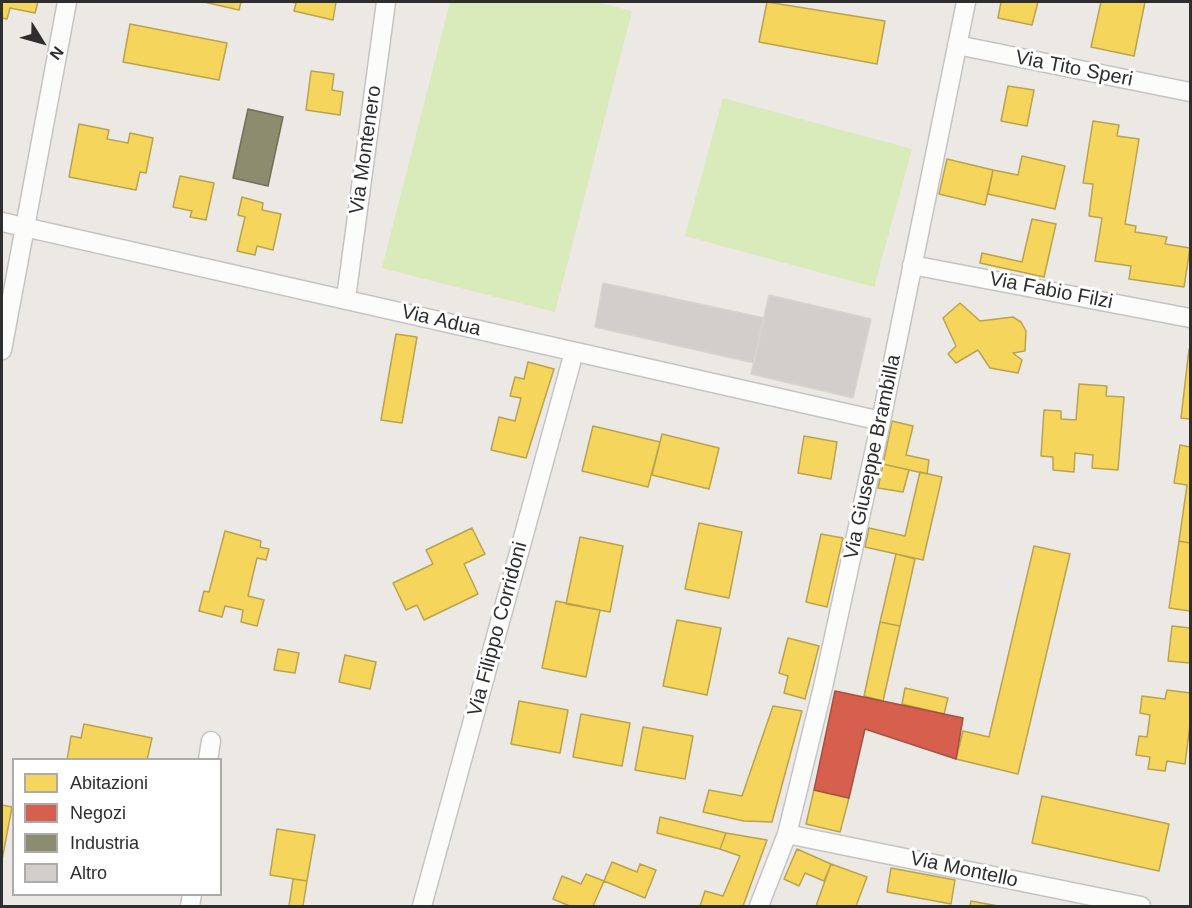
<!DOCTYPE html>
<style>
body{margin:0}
#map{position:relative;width:1192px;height:908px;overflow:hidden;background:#ece8e4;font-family:Helvetica,sans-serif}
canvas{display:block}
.frame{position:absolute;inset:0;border:3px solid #2e2e2e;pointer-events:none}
.legend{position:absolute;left:12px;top:758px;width:210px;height:138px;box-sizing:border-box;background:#fff;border:2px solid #ababab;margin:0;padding:8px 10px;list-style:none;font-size:18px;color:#2e2e2e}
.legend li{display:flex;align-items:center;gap:12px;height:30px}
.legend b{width:30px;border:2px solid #ababab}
.north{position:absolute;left:12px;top:12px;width:60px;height:60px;-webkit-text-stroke:4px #fff;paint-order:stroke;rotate:127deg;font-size:16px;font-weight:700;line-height:24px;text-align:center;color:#2e2e2e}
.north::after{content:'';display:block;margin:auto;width:21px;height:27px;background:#2e2e2e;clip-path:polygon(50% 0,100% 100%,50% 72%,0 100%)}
</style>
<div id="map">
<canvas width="1192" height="908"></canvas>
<div class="frame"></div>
<ul class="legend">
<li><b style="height:16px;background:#f6d55c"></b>Abitazioni</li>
<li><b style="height:16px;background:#d6604d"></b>Negozi</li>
<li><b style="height:16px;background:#8c8c6e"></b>Industria</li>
<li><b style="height:16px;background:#d1cecb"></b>Altro</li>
</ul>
<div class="north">N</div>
</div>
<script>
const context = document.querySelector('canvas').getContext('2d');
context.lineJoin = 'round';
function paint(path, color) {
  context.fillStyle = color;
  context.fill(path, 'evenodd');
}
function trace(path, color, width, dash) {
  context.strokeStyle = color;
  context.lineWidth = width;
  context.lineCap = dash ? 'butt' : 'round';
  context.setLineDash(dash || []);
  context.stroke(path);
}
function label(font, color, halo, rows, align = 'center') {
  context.font = font + ' Helvetica,sans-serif';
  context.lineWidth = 6;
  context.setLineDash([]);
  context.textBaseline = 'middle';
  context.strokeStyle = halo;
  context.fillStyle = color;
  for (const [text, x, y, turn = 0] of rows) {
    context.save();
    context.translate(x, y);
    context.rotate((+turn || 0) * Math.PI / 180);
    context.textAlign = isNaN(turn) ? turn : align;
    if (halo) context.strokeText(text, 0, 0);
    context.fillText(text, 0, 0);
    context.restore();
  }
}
const pitch = new Path2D(`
 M450,2H596L632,11L555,312L382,268Z
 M723,98L912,149L874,287L685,236Z`);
const homes = new Path2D(`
 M2,2H38L35,13L10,8L7,19L2,18Z
 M204,2H241L239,10Z
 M291,2H336L333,20L294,11L296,3Z
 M767,2L885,21L877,64L759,42Z
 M1001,2H1038L1032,25L998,18Z
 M1101,2H1145L1134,56L1091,47Z
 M130,24L227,43L219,80L123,62Z
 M311,71L334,74L332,90L343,92L340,115L306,110Z
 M1008,86L1034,90L1027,126L1001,121Z
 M1093,121L1119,125L1117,136L1139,139L1125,224L1136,226L1135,232L1167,237L1165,244L1190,248L1184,287L1129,279L1131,266L1095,261L1102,218L1089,216L1093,184L1083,183Z
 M79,124L109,130L107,139L128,143L130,133L153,138L146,173L140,172L136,190L69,177Z
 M1022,156L1065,166L1055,209L988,194L993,170L1018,175Z
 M947,159L993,170L985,205L939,194Z
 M180,176L214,183L206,220L190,217L192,211L173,207Z
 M242,197L263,203L262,210L281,214L273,250L257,246L255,255L237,251L245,217L238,215Z
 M1032,219L1056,224L1044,277L980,263L982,253L1022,262Z
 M960,303L980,321L1013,317L1021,322L1026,331L1025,351L1013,353L1022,360L1018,373L990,368L978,350L956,363L948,354L956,346L943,318Z
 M396,334L417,337L402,423L381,420Z
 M1189,349H1190V419L1181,418Z
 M528,362L554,369L526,458L491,450L499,417L515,421L521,398L510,396L515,377L524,379Z
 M1079,384L1107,386L1106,396L1124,397L1118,470L1092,468L1093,455L1075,453L1074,472L1053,470V457L1041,456L1044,410L1061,411V419L1076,420Z
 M892,421L913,426L906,455L929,460L927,474L883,464Z
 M593,426L660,442L648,487L582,471Z
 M662,434L719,448L709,489L652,475Z
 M804,436L837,442L831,479L798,473Z
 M1180,445L1190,447V543L1179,541L1187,485L1174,483Z
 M883,464L909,470L903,492L878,488Z
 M920,472L942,477L923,560L865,547L869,528L905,536Z
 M699,523L742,532L729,598L685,589Z
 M472,528L485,554L464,564L478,594L424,620L417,605L406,610L393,583L433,564L426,550Z
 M225,531L261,541L260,547L269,549L266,560L257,558L248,596L264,600L257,626L241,622L243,610L225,606L222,617L199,611L204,591L209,592Z
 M821,534L843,538L827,607L806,602Z
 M580,537L623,546L610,612L566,604Z
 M1179,541L1190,543V611L1169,608Z
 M1034,546L1070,554L1018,774L956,759L963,731L989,737Z
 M896,554L915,559L900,626L880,622Z
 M556,601L600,610L586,677L542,668Z
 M677,620L721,628L707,695L663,686Z
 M880,622L900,626L883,701L864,696Z
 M1172,626L1190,628V663L1168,661Z
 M788,638L819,646L805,699L784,693L788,676L779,673Z
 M278,649L299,653L295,673L274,670Z
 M345,655L376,662L370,689L339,682Z
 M905,688L948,698L944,714L902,704Z
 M1167,690L1190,693V724L1185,764L1167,761L1165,771L1148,769L1150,757L1136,755L1139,736L1147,737L1150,715L1140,713L1142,696L1165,699Z
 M519,701L568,710L560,753L511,744Z
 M773,706L802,711L772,822L744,821L703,812L709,790L742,796Z
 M581,714L630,723L622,766L573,757Z
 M84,724L152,738L147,760H67L71,736L81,738Z
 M643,727L693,736L685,779L635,770Z
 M814,790L849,798L840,832L806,824Z
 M1042,796L1169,824L1159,871L1032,843Z
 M2,805L12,807L2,860Z
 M660,817L726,833L720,849L657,833Z
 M277,829L315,835L307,881L270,875Z
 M726,833L767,840L743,906H700L705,891L723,896L740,856L720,849Z
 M797,849L831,864L824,881L805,873L799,886L784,879Z
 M612,862L637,872L640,864L656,870L645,898L604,881Z
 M831,864L867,877L856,906H816Z
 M891,868L955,880L951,904L887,892Z
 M586,874L604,881L593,906H570L553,899L562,876L581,884Z
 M293,879L307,881L303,906H289Z
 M971,901L998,906H970Z`);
const shops = new Path2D(`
 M835,691L963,718L956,759L865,729L849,798L814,790Z`);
const industry = new Path2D(`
 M248,109L283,117L268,186L233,178Z`);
const building = new Path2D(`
 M603,283L764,318L754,363L595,327Z
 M769,295L871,319L853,398L751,374Z`);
const street = new Path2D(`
 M957,45L1190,92
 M2,222L881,421
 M912,265L1190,318
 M346,298L386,2
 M2,350L67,2
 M208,760L211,741
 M787,834L1141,906
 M190,906L192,894
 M422,906L574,352
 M759,906L787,834L823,687L881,421L966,2`);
const streetNames = [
 ["Via Tito Speri",1074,69,11],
 ["Via Montenero",366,150,-82],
 ["Via Fabio Filzi",1051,291,11],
 ["Via Adua",441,321,13],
 ["Via Giuseppe Brambilla",873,457,-78],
 ["Via Filippo Corridoni",498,629,-75],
 ["Via Montello",964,870,12]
];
paint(pitch, '#d9eabb');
paint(homes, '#f6d55c');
trace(homes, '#baa34e', 1.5);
paint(shops, '#d6604d');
trace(shops, '#a45144', 1.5);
paint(industry, '#8c8c6e');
trace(industry, '#70705b', 1.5);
paint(building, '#d1cecb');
trace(building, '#d7d4d0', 1.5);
trace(street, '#c5c4c5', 21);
trace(street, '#fcfcfb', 18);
label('20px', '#2e2e2e', '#fff', streetNames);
</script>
